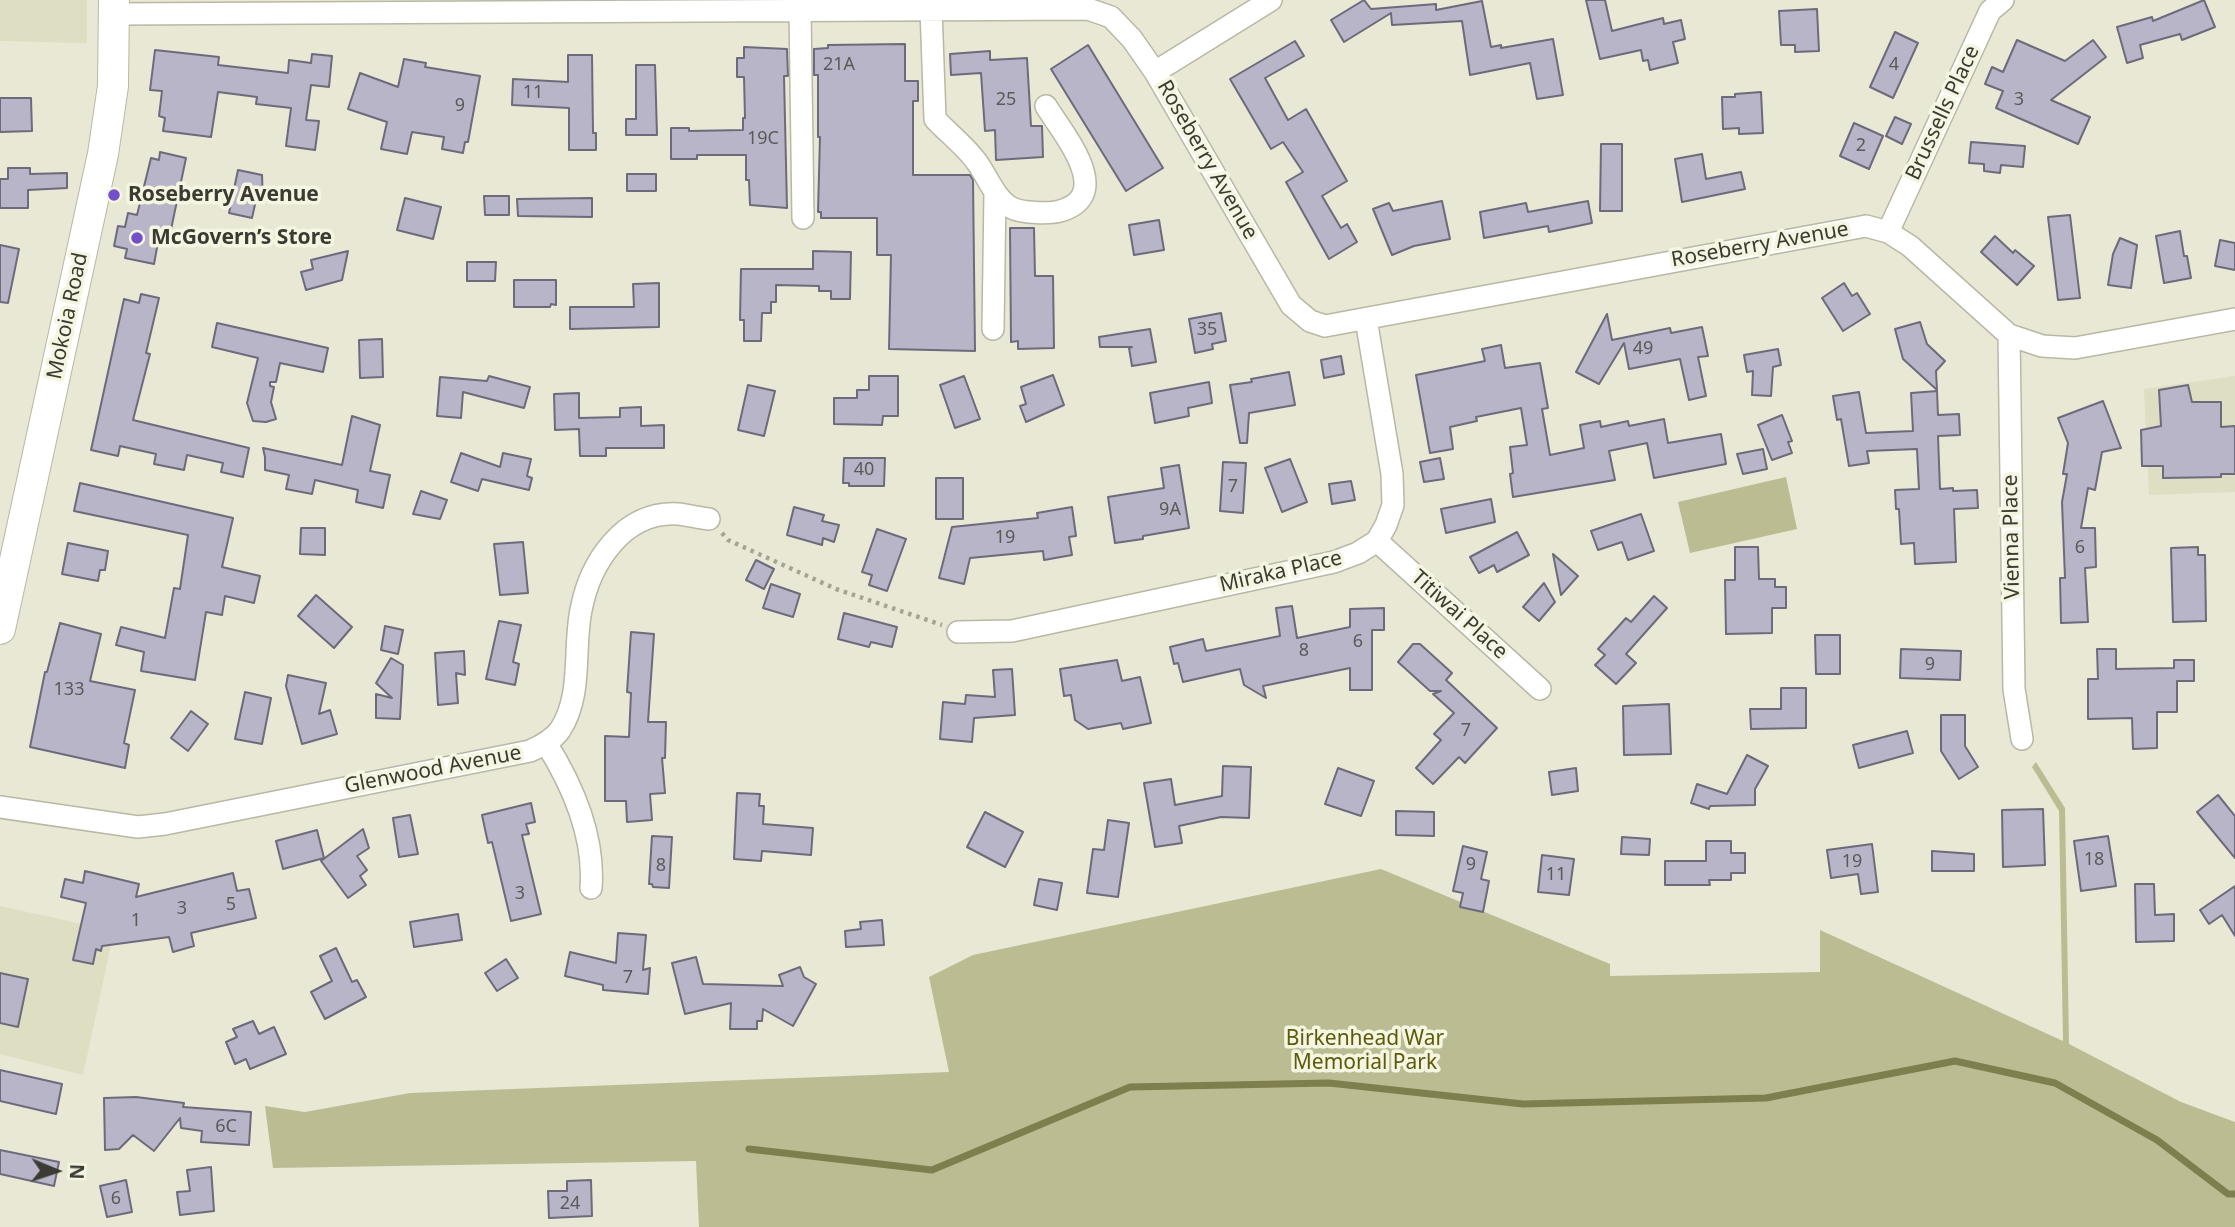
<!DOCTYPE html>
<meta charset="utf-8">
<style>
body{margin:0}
#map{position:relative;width:2235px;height:1227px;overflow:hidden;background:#e8e8d4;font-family:"Noto Sans",sans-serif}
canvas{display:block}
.north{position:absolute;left:21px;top:1136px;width:70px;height:70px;-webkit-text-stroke:5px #f5f6e1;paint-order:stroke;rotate:92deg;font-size:19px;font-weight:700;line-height:28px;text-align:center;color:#3b3b33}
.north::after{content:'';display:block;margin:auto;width:24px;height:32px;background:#3b3b33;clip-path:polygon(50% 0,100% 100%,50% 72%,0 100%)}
</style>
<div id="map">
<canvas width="2235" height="1227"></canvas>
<div class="north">N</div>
</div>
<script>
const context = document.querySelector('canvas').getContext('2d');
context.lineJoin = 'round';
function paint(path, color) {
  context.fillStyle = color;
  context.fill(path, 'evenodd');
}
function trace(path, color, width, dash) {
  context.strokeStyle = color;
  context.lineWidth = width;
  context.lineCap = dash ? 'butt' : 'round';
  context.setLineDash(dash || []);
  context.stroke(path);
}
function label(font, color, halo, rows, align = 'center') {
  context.font = font + ' "Noto Sans",sans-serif';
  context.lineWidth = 7;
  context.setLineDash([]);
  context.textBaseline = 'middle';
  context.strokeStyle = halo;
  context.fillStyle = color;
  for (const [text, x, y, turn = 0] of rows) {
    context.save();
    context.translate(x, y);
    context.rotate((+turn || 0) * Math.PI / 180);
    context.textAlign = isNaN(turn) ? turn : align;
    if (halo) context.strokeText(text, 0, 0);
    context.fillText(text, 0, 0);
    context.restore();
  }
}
const built = new Path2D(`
 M0,0H87V43L0,41Z
 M2235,376V492L2149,495L2144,389Z
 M0,906L114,931L83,1075L0,1054Z`);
const green = new Path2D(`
 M1786,477L1797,529L1690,553L1678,502Z
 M2036,762L2065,808L2069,1044L2181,1102L2235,1122V1227H699L696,1161L273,1168L265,1106L305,1112L410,1093L949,1072L929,977L973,955L1381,869L1610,964V976L1820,972V930L2063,1041L2059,811L2032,767Z`);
const stream = new Path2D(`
 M749,1149L932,1170L1130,1087L1329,1083L1523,1104L1766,1098L1955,1061L2055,1083L2157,1140L2228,1194H2235`);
const building = new Path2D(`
 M1364,0L1371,9L1436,4V10L1482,1L1491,47L1501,45V48L1553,39L1563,95L1537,99L1530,63L1470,75L1462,21L1392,25L1391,13L1344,42L1331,20Z
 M1586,0H1605L1612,31L1663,18L1664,24L1681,20L1685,39L1673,42L1678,63L1650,70L1648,60L1643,61L1641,50L1600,59Z
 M2204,0L2215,27L2182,40L2180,34L2140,45L2143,58L2127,63L2117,27L2152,17L2153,21Z
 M1817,9L1819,51L1795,52V45H1781L1779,11Z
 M1895,32L1918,43L1893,98L1870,87Z
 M2017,40L2065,61L2093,40L2106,57L2051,100L2090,117L2078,144L1996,108L2003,91L1985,84L1992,67L2003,72Z
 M1295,41L1304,56L1265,78L1288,120L1306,109L1347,181L1322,196L1341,228L1347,224L1357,242L1329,259L1286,182L1303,172L1283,142L1271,149L1230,79Z
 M905,44V81H918V101H913V175H970L973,180L975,351L889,349L891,255H877V218H821V212H818L820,137H818V75H814V49L828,48V45Z
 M1088,45L1163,168L1126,191L1051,69Z
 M744,47L787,49L788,76H784L787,208L750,205L749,180H746V155H697V159H671V128H689V131L743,130V118H745L744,77H737V58H744Z
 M155,50L219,57L218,65L288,73L289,60L311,63L312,54L332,56L329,87L311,85L306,120L319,121L315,150L286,146L291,108L256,104L257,97L218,92L211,137L163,131L165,118L159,116L162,91L150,90Z
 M990,51V60L1027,58L1031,126H1042L1043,157L996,160L995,130L985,131L981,73L951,75L950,54Z
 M568,55H592L593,133H596V150H569V108L512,105L513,79L568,82Z
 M404,59L426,63L425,67L480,76L468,142H465L463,153L442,149L444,137L412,132L407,154L381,149L387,122L348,109L360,73L398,87Z
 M636,65H655L657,135H626V119H636Z
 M1761,92L1763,133L1739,134V128L1723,129L1722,97H1735V94Z
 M0,98H31L32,131L0,132Z
 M1895,117L1911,124L1902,144L1886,136Z
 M1854,123L1883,136L1869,169L1840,156Z
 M1971,142L2025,146L2023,167L2001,165L2000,173L1984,171V164L1969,163Z
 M1601,144H1622V211H1600Z
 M160,152L186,158L169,239L159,237L154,264L125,258L127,249L114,246L118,226L125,227L128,213L137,215L151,158L159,160Z
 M1702,154L1706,179L1741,172L1745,189L1682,202L1675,159Z
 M8,168H30V174L67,173V188L28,190V208H0V179H8Z
 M238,170L262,175L263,202L256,200L252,218L229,213Z
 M627,174H656V191H627Z
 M484,196H509V215H485Z
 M405,198L441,207L433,239L397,230Z
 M592,198V217L518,216L517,199Z
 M1442,201L1450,239L1414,246L1392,255L1373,209L1389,203L1393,211Z
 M1588,201L1592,223L1549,232L1548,226L1484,238L1480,212L1526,203L1528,212Z
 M2070,215L2080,298L2058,300L2048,217Z
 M1159,220L1164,250L1134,255L1129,225Z
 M1010,228H1034L1035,276H1053L1054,348L1018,349V341L1011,342Z
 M2180,231L2184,256H2187L2191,278L2164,283L2156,236Z
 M1995,236L2013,253L2015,250L2034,266L2017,285L1981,252Z
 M2120,238L2137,245L2131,288L2108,285L2113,254Z
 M2220,240L2235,243V270L2215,266Z
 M0,245L19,249L8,303L0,302Z
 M348,251L342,280L306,290L301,272L313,269L311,260Z
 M813,251L851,252L850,299H831V291H819V286L776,285V302H771V313H762L761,341H744V320H740L741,269H813Z
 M467,262H496L495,281H467Z
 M514,280H556V305L551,304L550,307H514Z
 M659,283V327L570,329V307H634L633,284Z
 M1844,283L1852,296L1857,293L1870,314L1843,331L1822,298Z
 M141,294L159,298L146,353L150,354L133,420L249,448L243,477L221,472L223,463L187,455L184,470L154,464L156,454L120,446L118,456L91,450L124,299L139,303Z
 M1221,313L1226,341L1212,344L1213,349L1195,353L1189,319Z
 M1607,314L1612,340L1670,328L1671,333L1702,327L1708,356L1698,357L1706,396L1689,400L1680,359L1629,369L1624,343L1599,384L1576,372Z
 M1920,322L1927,344L1945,361L1936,371L1937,390L1903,359L1895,329Z
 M217,323L328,348L323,372L280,363L276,382H270V386L274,387L271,402L276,419L266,422L253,421L247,403L258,358L212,347Z
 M1150,329L1156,362L1132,366L1129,348L1132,347H1100L1099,337Z
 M382,339L383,377L360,378L359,340Z
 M1501,345L1505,368L1540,363L1548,408L1542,409L1550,455L1584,448L1580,425L1600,421L1601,427L1628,421L1629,426L1664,419L1668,443L1721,434L1726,464L1654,478L1647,443L1609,451L1615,480L1513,497L1510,474L1513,473L1510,447L1527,445L1521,408L1476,417L1477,421L1450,427L1453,449L1430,453L1416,375L1485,361L1482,349Z
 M1778,349L1781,365L1773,367L1771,396L1752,395L1753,371L1747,372L1744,355Z
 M1341,356L1344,374L1324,378L1321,360Z
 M1289,372L1295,405L1249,413L1247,443H1240L1230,385L1252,382L1251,379Z
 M1053,375L1064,405L1026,422L1020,406L1026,404L1021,387Z
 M489,376L530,387L524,408L463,392L461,418L437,416L440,377L487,381Z
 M869,376H898V416H883L882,425L834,424V398H857V390H869Z
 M964,376L980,419L955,428L940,385Z
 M1209,382L1212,403L1188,408L1189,416L1155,423L1150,393Z
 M748,385L775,391L764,436L738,430Z
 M2188,385L2192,402H2221V427L2235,426V474H2221V477L2163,478V466H2142L2141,430L2161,426L2159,390Z
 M1937,391L1938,415L1959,414L1960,435L1938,436L1940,489L1953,488V491L1977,490L1978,508L1954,509L1956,562L1915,564L1914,543L1901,544L1899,509H1896L1895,490L1919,489L1917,449L1867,451L1869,463L1849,466L1841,419L1837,420L1833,396L1859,392L1866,433L1913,431L1911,393Z
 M579,393V418L620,417V408L641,407V426L664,425V448H606V456H580L579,429L555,430L554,394Z
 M2103,401L2121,448L2102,452L2095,490L2088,488L2081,528H2095L2096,567L2085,568L2088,622L2061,623L2060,578H2065L2062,502L2067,474H2063L2068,443L2058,418Z
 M1782,415L1792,441L1788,442L1792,453L1772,460L1758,425Z
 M352,416L380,425L370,471L390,475L383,508L356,502L358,490L315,480L312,494L286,489L289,475L265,470V457L263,448L342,465Z
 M1763,449L1767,469L1743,474L1737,454Z
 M461,453L500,467L503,453L531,459L527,476L532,478L529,490L482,479L478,491L451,482Z
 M844,458H885L884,486H849V483H843Z
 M1440,458L1444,479L1424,482L1420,462Z
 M1290,459L1307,502L1282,512L1265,468Z
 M1223,462L1246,463L1243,513L1220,511Z
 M1179,465L1189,528L1143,536V539L1115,543L1108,497L1164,488L1161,468Z
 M936,478H963V519H936Z
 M1351,481L1355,500L1332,504L1329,484Z
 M80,483L233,518L222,567L260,576L254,603L225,596L222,615L206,612L195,680L141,671L144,652L116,645L121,627L165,638L174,588L180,589L188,535L74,511Z
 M421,491L447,500L440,519L413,514Z
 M1491,499L1495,522L1446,533L1441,509Z
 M794,507L824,515L822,521L839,525L834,542L823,538L822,545L787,535Z
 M1072,507L1076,536L1069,537L1072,555L1044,560L1043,551L970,558L964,584L939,578L952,527L1038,518L1037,513Z
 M1641,514L1654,551L1628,560L1622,542L1598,550L1591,531Z
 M301,528H325V555L300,554Z
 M877,529L906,539L887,591L869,585L872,575L862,572Z
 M1517,532L1529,555L1497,572L1494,565L1479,573L1470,557Z
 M523,542L528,593L500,595L494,544Z
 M68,543L108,551L105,570H100L98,581L62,574Z
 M1735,547H1758L1759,579H1775V587H1786V608H1772V633L1726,634L1725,580H1735Z
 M2198,547V555H2205L2206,621L2173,622L2171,548Z
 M1553,554L1578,576L1561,595Z
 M756,560L774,569L764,589L746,580Z
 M1544,583L1555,602L1539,621L1523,607Z
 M771,584L800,594L793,617L763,608Z
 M316,595L352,627L334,648L298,616Z
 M1654,596L1667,608L1626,654L1636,663L1616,684L1595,665L1605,655L1598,649L1626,618L1631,622Z
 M1292,606L1297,638L1350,627V609L1384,608V630H1372V690H1350V668L1263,686L1266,698L1244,685L1240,669L1183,682L1178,663L1174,664L1170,647L1203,639L1206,651L1280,636L1276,608Z
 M844,613L897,627L892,647L871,642L869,647L838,639Z
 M499,621L521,625L513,662L519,664L515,685L486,679Z
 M60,623L101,634L90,681L135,690L124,743L129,745L125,768L30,747L45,672H47Z
 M385,626L403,630L398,654L381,650Z
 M631,632L654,634L648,722H666L665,758H662L665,793L650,794L652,820L627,822L626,801H605V736L629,737L631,693L627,692Z
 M1815,635H1840V674H1816Z
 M1413,644H1420L1452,673L1446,680L1497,728L1465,763L1459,757L1433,784L1416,768L1441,740L1434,734L1454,713L1433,694L1441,691H1430L1398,662Z
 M1901,649L1961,651L1960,680L1900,678Z
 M2097,649H2116V669L2174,668V660H2194V681H2177V712H2157V748L2133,749L2132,718L2088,719V679H2098Z
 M464,651L465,675L456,673L458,703L438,705L435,653Z
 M391,658L403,665L400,719L376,718V694L392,698L376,683Z
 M1117,660L1122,681L1140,677L1151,723L1123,729L1121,723L1088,729L1075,720L1071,695L1064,696L1060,669Z
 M1012,669L1015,715L974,718L972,742L940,739L943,702L965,704L966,695L995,697L993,670Z
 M288,675L326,683L319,714L330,710L337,734L302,744L286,686Z
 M1781,688H1806V728L1751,729L1750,709H1781Z
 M245,692L271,698L262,744L235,739Z
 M1669,704L1671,754L1624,755L1623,706Z
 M191,711L208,724L188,751L171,738Z
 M1941,715H1965V746L1978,767L1959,779L1941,751Z
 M1907,731L1913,753L1859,768L1853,745Z
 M1747,755L1768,766L1755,789V805L1710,806L1709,809L1691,803L1697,784L1727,794Z
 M1223,766L1251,767L1249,818L1221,817L1179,826L1182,843L1155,847L1144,783L1171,779L1175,805L1222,796Z
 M1338,768L1374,781L1361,816L1325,804Z
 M1576,768L1578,791L1552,795L1549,772Z
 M737,793L760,794L759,806H764L763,824L813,828L811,855L762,851L761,861L734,859Z
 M2218,795L2235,816V858L2197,812Z
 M531,803L535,822L526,824L529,834L522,835L541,914L511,921L492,842L488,843L482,815Z
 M2043,809L2045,865L2003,867L2002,810Z
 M1396,811L1434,812V836L1396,835Z
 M985,812L1023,832L1005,867L967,847Z
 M410,815L418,854L399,857L393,818Z
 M1108,820L1129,823L1118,897L1087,893L1093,849L1104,850Z
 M363,829L369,848L357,856L367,870L360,876L366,885L348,898L321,861Z
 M317,830L324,858L283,869L276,841Z
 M652,836L672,837L669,888L653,887L652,884H649Z
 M2108,836L2116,886L2081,891L2074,841Z
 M1622,837L1650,839L1649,855L1621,854Z
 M1706,841H1731V853H1745V873H1731V880H1709L1710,885H1665V861H1706Z
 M1872,844L1878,892L1861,894L1858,874L1831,878L1827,850Z
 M1463,846L1487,852L1481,879L1489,881L1483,912L1460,907L1463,893L1453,891Z
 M1932,851L1974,854V871H1932Z
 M1542,855L1574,859L1569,895L1538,892Z
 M85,871L139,884L136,897L233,873L237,891L249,889L256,918L191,933L194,946L173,952L169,937L102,946L101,951L96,949L93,964L73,960L86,903L61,897L65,879L83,883Z
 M1039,879L1062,883L1057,910L1034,905Z
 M2135,884H2154L2155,915L2174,914V941L2136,942Z
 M2235,886V936L2222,915L2209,924L2200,910Z
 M458,914L462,940L414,947L410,922Z
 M882,920L884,945L846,947L845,931L861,929L860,922Z
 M618,933L646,935L643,970L650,968L648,994L603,990V985L565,976L570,952L616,963Z
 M336,948L352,982L357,980L366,997L325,1019L311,992L332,981L320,956Z
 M696,957L703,984L783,986L779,975L800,967L804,977L816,984L793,1026L763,1009L762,1021H757V1029H730L731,1003L685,1014L672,963Z
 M506,959L518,978L497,991L485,973Z
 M0,973L28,979L18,1027L0,1023Z
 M253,1021L259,1034L274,1027L286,1054L250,1069L246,1059L235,1064L226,1042L237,1037L233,1029Z
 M0,1070L62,1084L56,1114L0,1101Z
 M136,1097L184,1103L183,1107L251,1112L249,1145L201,1142L202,1131L181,1128L180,1118L154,1151L133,1135L119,1149L105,1150L104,1098Z
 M0,1150L59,1162L54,1186L0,1174Z
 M211,1167L214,1211L180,1215L177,1192L190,1191L187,1170Z
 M126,1180L132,1212L107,1217L100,1186Z
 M591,1180L592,1216L549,1218L548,1191H567V1181Z`);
const path = new Path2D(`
 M722,533L728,540L836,589L942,625`);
const street = new Path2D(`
 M931,9L935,119C948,133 965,146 976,161C987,175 995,200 1012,208C1021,213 1050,214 1060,211C1116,195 1063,134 1046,106
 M800,10L803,218
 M114,14L1088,9L1111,17L1132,39L1155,72L1291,305L1310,321L1325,326L1866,226L1888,232L1910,246L2009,335L2042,346L2075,348L2235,319
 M1155,72L1271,0
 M1888,232L1990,11L2003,0
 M993,329L995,192
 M2009,335L2014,689L2022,739
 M1377,541L1540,689
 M958,632L1012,631L1334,562L1358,553L1377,541L1386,525L1393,505L1392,474L1366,319
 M546,743C573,786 595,836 591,888
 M0,807L138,827L165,824L530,751C541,746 553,740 560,730C583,695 573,649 581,610C590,563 623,511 678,514C688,515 699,518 709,519`);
const secondary = new Path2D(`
 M0,629L103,154L113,86L114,0`);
const markers = [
 [114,195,7,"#7350c9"],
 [137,238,7,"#7350c9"]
];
const numberNames = [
 ["21A",839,65],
 ["4",1894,65],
 ["11",533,93],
 ["25",1006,100],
 ["3",2019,100],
 ["9",460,106],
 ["19C",763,139],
 ["2",1861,146],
 ["35",1207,330],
 ["49",1643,349],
 ["40",864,470],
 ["7",1233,487],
 ["9A",1170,510],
 ["19",1005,538],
 ["6",2080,548],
 ["6",1358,642],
 ["8",1304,651],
 ["9",1930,665],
 ["133",69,690],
 ["7",1466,731],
 ["18",2094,860],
 ["19",1852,862],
 ["9",1471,865],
 ["8",661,866],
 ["11",1556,875],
 ["3",520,894],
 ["5",231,905],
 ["3",182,909],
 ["1",136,921],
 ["7",628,978],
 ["6C",226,1127],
 ["6",116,1199],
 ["24",570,1204]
];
const streetNames = [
 ["Brussells Place",1943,113,-65],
 ["Roseberry Avenue",1207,160,60],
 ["Roseberry Avenue",1760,245,-10],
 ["Mokoia Road",68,316,-78],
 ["Vienna Place",2012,537,-91],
 ["Miraka Place",1281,572,-13],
 ["Titiwai Place",1459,615,42],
 ["Glenwood Avenue",433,770,-11]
];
const poiNames = [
 ["Roseberry Avenue",128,195],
 ["McGovern’s Store",151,238]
];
const parkNames = [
 ["Birkenhead War",1365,1039],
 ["Memorial Park",1365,1063]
];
paint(built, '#dedec2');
paint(green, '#bcbc93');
trace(stream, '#7e7e4e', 7);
paint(building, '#b8b5c8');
trace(building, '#6d6a7c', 2);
trace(street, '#b8b8a4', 24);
trace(secondary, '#b8b8a4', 32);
trace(path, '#a4a494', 4.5, [3.5, 5]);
trace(street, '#fff', 21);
trace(secondary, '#fff', 30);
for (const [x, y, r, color] of markers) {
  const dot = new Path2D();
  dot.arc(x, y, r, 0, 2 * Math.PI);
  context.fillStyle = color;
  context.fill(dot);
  trace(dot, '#f5f6e1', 2.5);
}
label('18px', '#5a5a58', null, numberNames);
label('21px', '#3b3b33', '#f5f6e1', streetNames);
label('bold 21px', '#3b3b33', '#f5f6e1', poiNames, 'left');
label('21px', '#5d5a0c', '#f5f6e1', parkNames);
</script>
